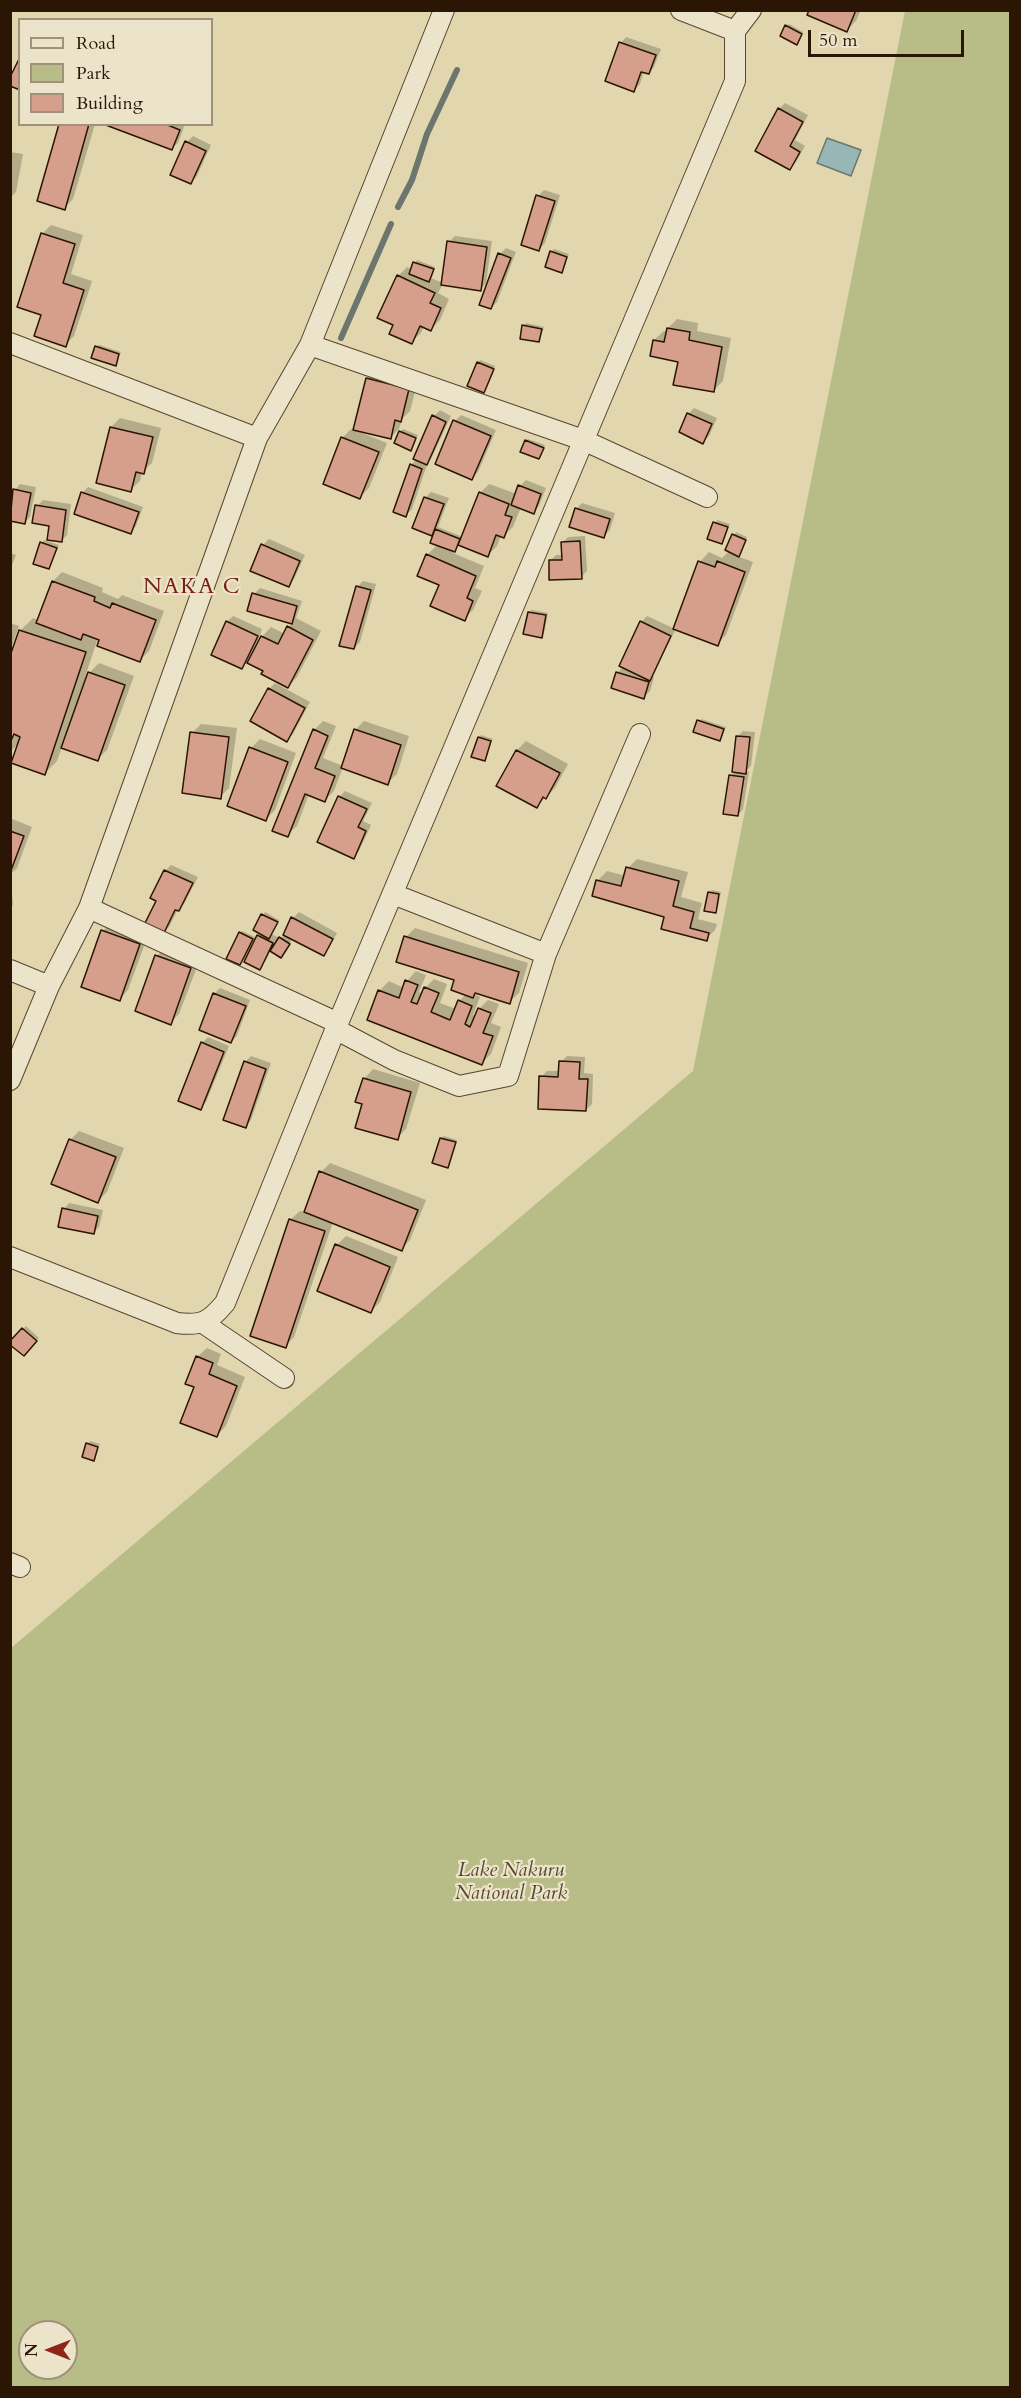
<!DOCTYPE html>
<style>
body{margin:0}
#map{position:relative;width:1021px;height:2398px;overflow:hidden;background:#e1d6ad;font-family:Cardo,serif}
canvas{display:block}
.frame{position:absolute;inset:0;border:12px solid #2b1504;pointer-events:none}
.legend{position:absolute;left:18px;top:18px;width:195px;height:108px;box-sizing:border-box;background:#ece4ca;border:2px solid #9f917b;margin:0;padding:8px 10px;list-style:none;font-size:18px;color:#2b1504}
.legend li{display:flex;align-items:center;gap:12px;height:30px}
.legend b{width:30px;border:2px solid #9f917b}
.north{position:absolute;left:18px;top:2320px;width:60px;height:60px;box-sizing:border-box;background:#ece4ca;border:2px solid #9f917b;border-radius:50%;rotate:270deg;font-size:16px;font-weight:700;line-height:24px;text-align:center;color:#2b1504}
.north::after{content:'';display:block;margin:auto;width:21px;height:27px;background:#8f2418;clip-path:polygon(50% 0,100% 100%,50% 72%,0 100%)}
.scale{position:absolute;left:808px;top:30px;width:156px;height:27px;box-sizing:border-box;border:3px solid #2b1504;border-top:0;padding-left:8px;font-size:18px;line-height:21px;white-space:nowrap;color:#2b1504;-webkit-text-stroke:4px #ece4ca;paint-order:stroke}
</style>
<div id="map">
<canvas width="1021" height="2398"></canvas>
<div class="frame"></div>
<ul class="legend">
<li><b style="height:8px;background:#ece4ca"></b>Road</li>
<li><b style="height:16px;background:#b8bc86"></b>Park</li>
<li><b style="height:16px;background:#d59f8b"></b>Building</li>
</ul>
<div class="north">N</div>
<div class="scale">50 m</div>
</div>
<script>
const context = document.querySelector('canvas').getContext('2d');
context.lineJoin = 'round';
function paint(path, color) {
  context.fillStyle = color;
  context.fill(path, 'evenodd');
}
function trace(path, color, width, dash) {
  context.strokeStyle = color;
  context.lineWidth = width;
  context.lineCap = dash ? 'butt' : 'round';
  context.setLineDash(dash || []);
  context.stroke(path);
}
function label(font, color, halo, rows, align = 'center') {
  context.font = font + ' Cardo,serif';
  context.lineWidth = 4.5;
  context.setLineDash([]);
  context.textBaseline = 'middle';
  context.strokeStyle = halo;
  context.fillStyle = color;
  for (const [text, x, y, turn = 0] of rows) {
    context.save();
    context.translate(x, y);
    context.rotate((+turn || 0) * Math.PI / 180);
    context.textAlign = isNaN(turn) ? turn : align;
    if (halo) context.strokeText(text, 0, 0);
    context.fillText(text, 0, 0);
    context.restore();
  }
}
const green = new Path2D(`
 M905,11H1010V2387H11V1648L693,1071ZM30,2332H66V2368H30Z`);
const water = new Path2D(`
 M827,138L861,150L851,176L817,163Z`);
const shadow = new Path2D(`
 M811,10H861L856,21L847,30Z
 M789,24L803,32L799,40L787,26Z
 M626,37L661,49L654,67L649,73L644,71L640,84L634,90L621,43Z
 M785,103L808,115L795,140L805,146L796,162L790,168L779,109Z
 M61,124H95L73,199L64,208Z
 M107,124H185L178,143L172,148Z
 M193,136L211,145L197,176L191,182L187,142Z
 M10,152L23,154L16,192L10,198Z
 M544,190L560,195L545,243L539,249L538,196Z
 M51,225L83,235L71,274L92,281L74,336L65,345L43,314L42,234Z
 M455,236L492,241L486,283L481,289L443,284L438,293L449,299L440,320L431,329L424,326L421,333L411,342L395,324L398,276L407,267L412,269L417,260L435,267L431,278L443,283L449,242Z
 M506,248L516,252L497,302L491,308L500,254Z
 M554,249L569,254L561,271L551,252Z
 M677,319L698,323L697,331L731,338L723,381L713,391L654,340L664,331L668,332V328Z
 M526,323L544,327L539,340L524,326Z
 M99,345L121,352L115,364L96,347Z
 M480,360L495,366L484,391L478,363Z
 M377,369L418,380L410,411L402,419L399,429L390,438L358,429L357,431L387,443L369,488L360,497L342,438L351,429L355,430L368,378Z
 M694,408L717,418L709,436L703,442L688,414Z
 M440,410L451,416L432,457L428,462L412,509L406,515L411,465L417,459L434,416Z
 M461,415L496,430L478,472L472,478L455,421Z
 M120,418L161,428L152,463L142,472L140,481L130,490L111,427Z
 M403,429L418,435L410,449L400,432Z
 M528,439L545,445L539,458L526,441Z
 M526,480L546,488L539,506L533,512L521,507L513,527L503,536L501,535L497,546L488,555L459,543L453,553L484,566L475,588L482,591L473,610L464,619L441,585L427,555L438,544L432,542L437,529L432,534L425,498L431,492L449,498L438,527L463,537L480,493L489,484L517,494L520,486Z
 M20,484L36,487L30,517L24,523L10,520V494L13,495L15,490Z
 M88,487L143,507L136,526L131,532L82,493Z
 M43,500L71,504L67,535L61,541L37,506Z
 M582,503L615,513L610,530L604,536L576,509Z
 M717,520L730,524L722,543L709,538Z
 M736,532L747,537L737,556L753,562L726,635L717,644L676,629L652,676L654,677L650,691L644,697L617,673L623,667L641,622L647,616L675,629L700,562L709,552L722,558L729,551L727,550Z
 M585,536L587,571L581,577L550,561L556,555H563L562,543L568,537Z
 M269,539L305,555L294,579L288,585L263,545Z
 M44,540L59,545L49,568L42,543Z
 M10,553L16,555L10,570Z
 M62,572L103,588L102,592L118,599L122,595L164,611L149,651L140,660L98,638L85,677L99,663L134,676L107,750L98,759L62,747L57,761L45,773L20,742L10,752V661L21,630L33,618L39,620L53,581Z
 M363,581L376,584L360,642L354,648L357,587Z
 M260,588L302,601L296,618L321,631L297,677L288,687L248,662L242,667L227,622L233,616L262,629L258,641L271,627L285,634L292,623L249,610L254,594Z
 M532,610L548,613L544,633L542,636L529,612Z
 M10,623L19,626L10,651Z
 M275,683L310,702L293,734L287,740L269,689Z
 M701,719L726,727L722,737L720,739L699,721Z
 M323,721L336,726L323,758L343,766L355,730L364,721L409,736L397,774L387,783L343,767L334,791L325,800L309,794L297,826L287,835L314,730Z
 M201,724L237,728L229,788L220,797L192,733Z
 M743,731L755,732L751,766L746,771L749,772L743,809L738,815L730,776L736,771L737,737Z
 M481,735L493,739L484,759L479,738Z
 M260,739L296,753L275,810L266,819L251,748Z
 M526,741L568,764L555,788L537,806L498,786L517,750Z
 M345,791L372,803L363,821L371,825L359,851L353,857L339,797Z
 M10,818L32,827L17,868L10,875Z
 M637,859L688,872L681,897L702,903L698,919L717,924L715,930L706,939L666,916L594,895L598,880L607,871L626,876L628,868Z
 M171,865L198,877L184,904L178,909L169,927L163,933L158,900L165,871Z
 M10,875L13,905L10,908Z
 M712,890L721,892L718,908L715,911L709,893Z
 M265,912L279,920L271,934L280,938L284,936L293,918L299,912L337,933L329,948L323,954L293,938L283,954L271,950L265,962L259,968L244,960L240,964V933L242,931L257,938L261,933L263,915Z
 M112,922L148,935L128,990L119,1000L103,931Z
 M415,928L528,963L519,993L509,1002L477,992L474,994L480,997L473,1015L476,1016L479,1009L488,1000L499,1004L491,1023L501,1027L491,1054L482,1063L379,991L389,981L404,988L407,981L416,971L426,975L419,992L423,994L425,988L434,979L447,984L440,1003L456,1009L459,1001L466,994L456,979L406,937Z
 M166,947L200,959L179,1014L170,1023L157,956Z
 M220,988L250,1000L237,1036L231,1042L214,994Z
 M208,1037L229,1046L206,1102L200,1108L202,1043Z
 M251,1056L271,1063L251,1120L246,1126L245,1062Z
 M567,1056L585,1057L584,1073L593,1074L592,1104L586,1110L541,1077L547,1071H560L561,1062Z
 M373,1069L420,1083L406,1129L397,1138L363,1103L364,1079Z
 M79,1131L124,1148L107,1192L98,1201L70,1140Z
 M444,1136L457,1140L447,1166L441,1138Z
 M330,1163L426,1200L410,1240L401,1249L333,1222L294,1337L285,1346L290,1220L300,1211L305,1212L321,1172Z
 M69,1203L103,1210L99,1227L93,1233L64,1209Z
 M346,1236L398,1257L380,1302L371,1311L337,1245Z
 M26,1326L39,1338L24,1354L11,1343Z
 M207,1348L221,1354L217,1365L245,1377L226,1426L217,1435L196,1386L197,1357Z
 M90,1441L100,1444L94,1459L88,1444Z`);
const stream = new Path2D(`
 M398,207L412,180L427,134L457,70
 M341,338L391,224`);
const building = new Path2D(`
 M809,10H856L847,32L807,15Z
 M785,25L802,34L797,45L780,36Z
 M619,42L656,55L649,74L641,72L634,92L605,81Z
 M19,59H20V90L10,86V77Z
 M778,108L803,122L790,146L800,152L790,170L755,151Z
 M59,124H89L65,210L37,201Z
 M103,124H165L180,130L172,150Z
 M185,141L206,151L191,184L170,175Z
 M536,195L555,201L539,251L521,245Z
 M41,233L75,244L63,283L84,290L66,347L34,336L41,315L17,307Z
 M447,241L487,247L481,291L441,285Z
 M550,251L567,257L562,273L545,267Z
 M498,253L511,258L491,309L479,305Z
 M413,262L434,269L429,282L409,274Z
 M397,275L435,293L430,303L441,308L431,331L420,326L412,344L389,334L393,325L377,318Z
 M522,325L542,329L539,342L520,339Z
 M667,328L690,332L689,340L722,347L714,392L673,385L678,362L650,356L653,340L664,342Z
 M95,346L119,354L116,366L91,358Z
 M477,362L494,369L484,393L467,386Z
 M366,378L409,389L401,422L395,420L391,439L353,430Z
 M687,413L712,424L703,444L679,432Z
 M432,415L446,422L427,465L413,459Z
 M453,420L491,436L472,480L435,464Z
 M110,427L153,437L144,474L136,472L131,492L96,483Z
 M399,431L416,438L411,451L394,443Z
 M341,437L379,452L360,499L323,484Z
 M525,440L544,448L539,459L520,452Z
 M410,464L422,469L406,517L393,512Z
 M518,485L541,494L534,514L511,505Z
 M13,489L31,493L25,524L10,521Z
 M81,492L139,512L131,534L74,514Z
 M479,492L509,504L505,515L512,517L504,538L496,535L488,557L458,545Z
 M424,497L444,504L432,536L412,528Z
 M35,505L66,510L62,542L47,540L49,526L32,523Z
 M575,508L610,519L604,538L569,527Z
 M713,522L728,527L722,544L707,539Z
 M435,529L460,539L455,552L430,543Z
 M732,534L746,540L739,557L725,550Z
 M580,541L582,579L549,580V560H562L561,542Z
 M40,542L57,548L49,569L33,564Z
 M261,544L300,561L289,587L250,571Z
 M426,554L476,576L467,598L473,601L465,621L430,606L439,585L417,576Z
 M698,561L715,567L717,561L745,572L718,646L673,629Z
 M52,581L95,597L94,601L110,608L112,603L156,620L140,662L97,646L99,640L83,634L81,640L36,623Z
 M356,586L371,590L354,649L339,646Z
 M252,593L297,606L292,624L247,611Z
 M528,612L546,615L542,638L523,634Z
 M226,621L258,636L242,669L211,655Z
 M640,621L671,636L650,681L619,666Z
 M287,626L313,640L288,688L261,674L263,671L247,663L261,636L278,644Z
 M19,630L86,652L45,775L11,763L20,737L14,734L10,743V656Z
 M88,672L125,685L98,761L61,748Z
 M616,672L649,682L644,699L611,688Z
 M268,688L305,708L287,742L250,721Z
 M697,720L724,729L720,741L693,732Z
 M313,729L328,736L315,768L335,776L325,802L305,794L288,837L272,831Z
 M354,729L401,745L388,785L341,768Z
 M190,732L229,737L221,799L182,793Z
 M736,736L750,737L746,774L732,772Z
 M478,737L491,741L485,761L471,757Z
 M249,747L288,762L266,821L227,806Z
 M516,750L560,773L546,799L543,797L537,808L496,786Z
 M729,775L744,777L738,816L723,814Z
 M338,796L367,809L358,827L366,831L354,859L317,842Z
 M10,831L24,836L10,873Z
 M626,867L679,881L673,906L694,912L690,928L709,933L707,941L661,929L664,917L592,896L596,880L621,886Z
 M164,870L193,883L179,911L175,910L163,935L144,925L156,901L150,898Z
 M708,892L719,894L716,913L704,911Z
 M261,914L278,922L269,939L253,930Z
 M291,917L333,939L324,956L283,935Z
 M101,930L140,944L120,1001L81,987Z
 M239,932L253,939L240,965L226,959Z
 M257,935L273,943L260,970L244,962Z
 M404,936L519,972L510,1004L475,993L473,998L451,990L454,980L396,962Z
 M279,937L290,944L281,958L270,951Z
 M155,955L191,968L171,1025L135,1011Z
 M405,980L418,985L411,1002L417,1004L424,987L439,993L431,1012L450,1020L458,1000L472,1006L465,1024L470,1027L478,1008L491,1013L483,1033L493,1036L482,1065L367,1020L378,990L399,998Z
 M213,993L246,1006L231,1043L199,1030Z
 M201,1042L224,1052L201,1110L178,1101Z
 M244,1061L266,1069L246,1128L223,1120Z
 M559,1061L580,1062L579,1079H588L586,1111L538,1109L539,1076L558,1077Z
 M363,1078L411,1092L398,1140L355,1128L362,1104L355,1102Z
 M440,1138L456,1142L448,1168L432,1163Z
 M69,1139L116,1157L98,1203L51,1184Z
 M319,1171L418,1210L402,1251L304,1212Z
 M62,1208L98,1216L94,1234L58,1227Z
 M289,1219L325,1231L286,1348L250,1336Z
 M335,1244L390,1267L371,1313L317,1291Z
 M22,1328L37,1341L24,1356L10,1345V1341Z
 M196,1356L213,1363L209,1374L237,1386L217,1437L180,1423L194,1387L185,1384Z
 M86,1443L98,1447L94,1461L82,1457Z`);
const minor = new Path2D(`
 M735,31L751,10
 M10,343L257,438
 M310,345L444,10
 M393,894L546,954
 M89,908L338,1023
 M10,970L49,986
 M337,1030L394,1060L459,1086L508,1076L546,954L640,734
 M10,1080L49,986L89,908L257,438L310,345L583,440L707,497
 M10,1257L177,1323C202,1326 209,1322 225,1303L338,1023L735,81V31L681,10
 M203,1323L284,1378
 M10,1563L20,1567`);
const parkNames = [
 ["Lake Nakuru",511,1871],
 ["National Park",511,1894]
];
const quarterNames = [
 ["NAKA C",192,588]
];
paint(green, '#b8bc86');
paint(water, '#98b6b5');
trace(water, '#6c766e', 1.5);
paint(shadow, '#0003');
trace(stream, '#6c766e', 6);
paint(building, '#d59f8b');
trace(building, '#2b1504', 1.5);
trace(minor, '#58452e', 22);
trace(minor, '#ece4ca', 20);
label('italic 20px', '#55472b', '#ece4ca', parkNames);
context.letterSpacing = '1.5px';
label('22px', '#7a1f14', '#ece4ca', quarterNames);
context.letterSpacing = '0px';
</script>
